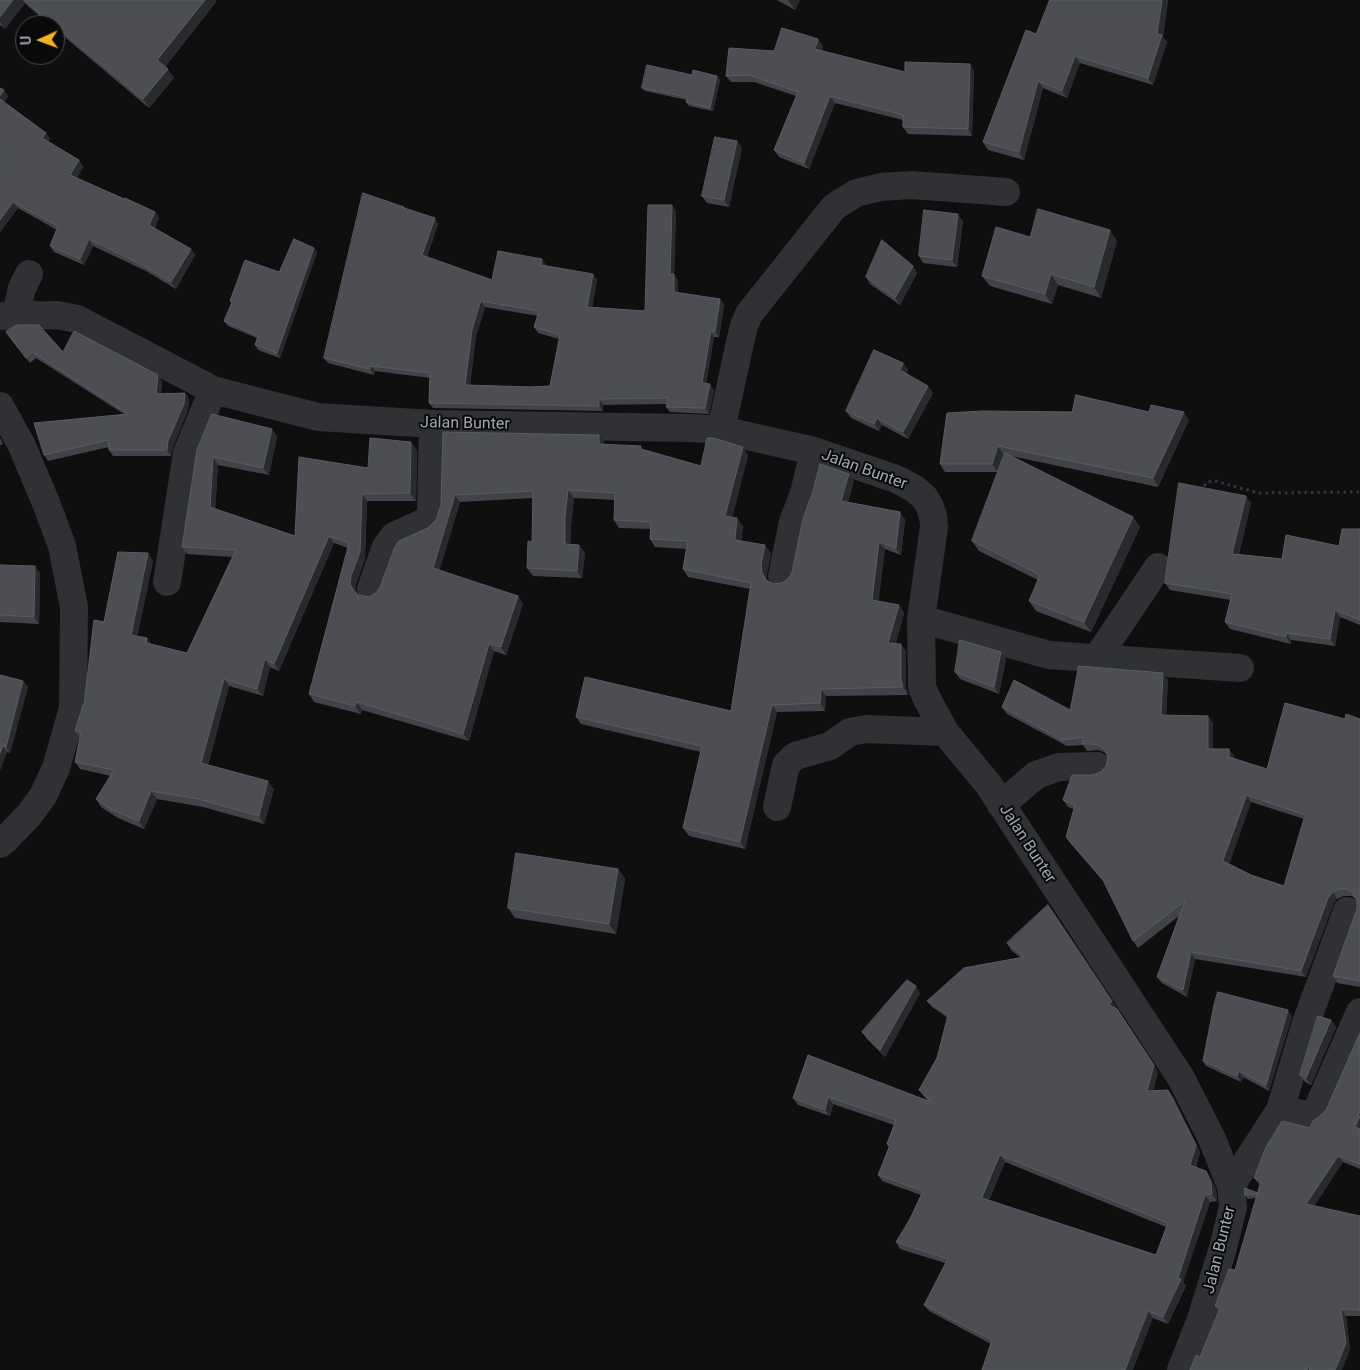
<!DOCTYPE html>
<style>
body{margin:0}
#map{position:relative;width:1360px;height:1370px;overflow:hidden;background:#0f0f10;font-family:Roboto,sans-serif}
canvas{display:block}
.north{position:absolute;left:15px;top:15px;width:50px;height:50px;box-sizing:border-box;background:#0a0a0b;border:1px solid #46484d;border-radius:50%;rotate:268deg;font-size:14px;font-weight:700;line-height:20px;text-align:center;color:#9fa5b1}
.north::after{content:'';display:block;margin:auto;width:18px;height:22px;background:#f4b223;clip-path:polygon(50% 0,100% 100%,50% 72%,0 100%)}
</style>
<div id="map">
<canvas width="1360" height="1370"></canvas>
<div class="north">U</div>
</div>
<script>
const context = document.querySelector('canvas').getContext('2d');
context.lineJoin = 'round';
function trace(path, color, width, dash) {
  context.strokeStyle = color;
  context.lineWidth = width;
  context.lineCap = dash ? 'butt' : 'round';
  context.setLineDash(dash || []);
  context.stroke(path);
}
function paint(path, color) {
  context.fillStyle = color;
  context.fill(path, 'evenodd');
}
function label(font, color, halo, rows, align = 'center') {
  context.font = font + ' Roboto,sans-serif';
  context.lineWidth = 4;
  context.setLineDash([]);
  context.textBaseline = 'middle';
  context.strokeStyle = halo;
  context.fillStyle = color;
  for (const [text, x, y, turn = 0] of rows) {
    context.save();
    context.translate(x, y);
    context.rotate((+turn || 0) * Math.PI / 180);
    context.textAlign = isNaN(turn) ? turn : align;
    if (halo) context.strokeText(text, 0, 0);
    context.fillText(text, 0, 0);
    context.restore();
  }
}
const path = new Path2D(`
 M1200,491L1207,482L1215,481L1259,493L1360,492`);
const minor = new Path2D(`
 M29,274L22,288L17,310L37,316
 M0,316L57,315L77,319L213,390L318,417L433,424L691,428L721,430L814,451L896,479L915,489L925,498L930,507L933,516L934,527L921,619L922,687L927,699L945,732L988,784L1181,1078L1212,1139L1231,1186L1233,1207L1223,1248L1201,1319L1181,1370
 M0,406L22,446L46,503L62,546L74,607L73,708L56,768L43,796L29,815L5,840L0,844
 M721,430L741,338L744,326L749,314L834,207L856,193L881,187L912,185L1006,192
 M782,576L793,522L804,493L814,451
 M167,582L187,453L213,390
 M371,589L386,547L394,536L427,521L431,512L433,424
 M921,619L1049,655L1240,668
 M1097,658L1158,567
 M1001,805L1036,775L1059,767L1097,766
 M777,807L786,765L795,756L830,746L850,732L866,729L945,732
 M1280,1110L1309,1115L1317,1110L1360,1012
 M1231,1186L1280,1110L1306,1023L1347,911`);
const wall = new Path2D(`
 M0,0H215L216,2L165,67L174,78L149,108L55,29V25H50L29,7L25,3L5,29L0,25Z
 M777,0H800L795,10Z
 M1050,0H1168L1163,37L1167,42L1153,85L1080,63L1067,98L1043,88L1024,160L988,150L983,142L1036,34Z
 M818,39L823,46L822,51L905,72L970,64L974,71L972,136L908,134L903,127V120L835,103L809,169L779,157L774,150L796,96L754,82H731L726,76L774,51Z
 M692,75L717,76L720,80L713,111L689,106L686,102L687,100L645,91L642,88Z
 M0,88L8,96L4,102L46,133L50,139L48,142L79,160L83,167L77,178L155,212L159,218L155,228L195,255L176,289L146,271L93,246L84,265L54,252L50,246L57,230L18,208L0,232Z
 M737,141L742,148L729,207L707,203L702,196Z
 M404,207L406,209L438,224L427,257L492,280L546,265V266L597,279L592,308L645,311L676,211L674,275L678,280V293L720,299L724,305L719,337H714L706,384L714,390L709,414L670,412L666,407L667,404L603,405V411L433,408L429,403L430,378L375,371L374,375L328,363L324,358ZM485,307L538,316L534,327L538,333L559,339L550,386L531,387L470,385L476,336Z
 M963,221L957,267L923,263L919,256Z
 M1030,237L1117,241L1101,298L1058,285L1052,304L990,286L982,276Z
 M317,252L280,358L258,350L255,345L257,338L228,326L224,321L232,303L230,301L279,272Z
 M913,266L917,273L900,305L870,284L866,277Z
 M10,338L63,352L162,381L161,394L185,393L189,399L188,410L173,447L171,456H113L109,450V447L48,461L44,455L124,414L36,358L30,363Z
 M903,363L908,370L906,374L933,393L908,439L882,425L879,431L851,418L846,411Z
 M1149,412L1189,420L1158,487L1011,456L1133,517L1140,527L1091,632L1036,611L1029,601L1038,580L979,551L972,541L998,472H945L940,464L947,413Z
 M443,432L604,442V444L644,450L701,466L748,455L732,517L743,526L741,541L771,553L767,573V580L773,584L782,583L789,578L854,481L848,502L900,512L905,520L901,555L885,549L878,602L899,605L904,613L896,643L906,651V687L908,695L826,696L825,711L777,712L745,849L689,836L683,828L701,752L581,724L576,717L731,711L750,589L688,577L683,569L686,549L655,547L650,539V529L619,528L614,520L615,500L574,498L571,525L570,545H579L585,553L582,578L533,576L527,568L532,542L533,498L460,502L439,571L518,596L523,604L506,655L494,651L469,741L362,710L361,714L314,702L309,694L348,548L334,543L279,671L270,667L263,696L229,686L208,765L274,789L264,824L203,807L157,799L144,829L118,818L101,807L96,799L111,776L80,769L75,762L80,738L75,731L84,705L104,622L148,553L153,561L137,637L147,638L151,644L187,653L232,557L187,554L182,547L197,450L277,436L269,475L218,465L215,509L295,536L368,468L417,450L416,501H367L365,559L356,584V591L359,596L369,597L376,593L428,528L436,520L441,505Z
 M0,438L3,444L0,445Z
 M1251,503L1239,554L1282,559L1339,546L1360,529V625L1340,617L1335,646L1291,640V644L1230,629L1225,622L1231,600L1170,590L1165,583Z
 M0,565L40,573L39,624L0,622Z
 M1001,652L1006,659L999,694L960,679L955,672Z
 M0,675L23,681L28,687L10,753L7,752L0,770Z
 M1168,680L1166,715L1213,723V749L1234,756V759L1267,769L1345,719H1360V987L1337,983L1333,976L1357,909V900L1352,896H1344L1337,899L1333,905L1306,977L1195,959L1187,997L1162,983L1157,977L1179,916L1138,948L1133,941L1104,882L1071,844L1066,837L1074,809L1068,807L1063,800L1093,775L1101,772L1106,766L1108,758L1107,755L1104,752L1097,750L1087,751L1083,745L1067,746L1007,714L1002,707L1070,710ZM1251,802L1304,819L1284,886L1251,875L1229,864Z
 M618,869L625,879L616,934L515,918L508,908Z
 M1007,943L1117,1008L1158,1072L1153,1091L1173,1097L1200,1152L1196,1167L1206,1171L1211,1178L1216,1190L1217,1201L1210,1202L1183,1282L1186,1286L1168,1324L1153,1318L991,1344L929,1311L924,1305L945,1263L900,1249L896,1242L910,1219L921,1195L882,1181L878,1175L889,1147L887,1144L894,1125L833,1104L830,1116L798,1105L793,1098L808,1055L928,1101L919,1090L937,1058L948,1018L932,1007L927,1001L1021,958L1011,950ZM1005,1162L1166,1227L1156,1255L989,1200Z
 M920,993L885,1057L867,1039L862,1032Z
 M1292,1016L1269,1091L1243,1077L1241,1082L1206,1066L1203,1061Z
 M1331,1020L1336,1027L1311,1085L1305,1082L1300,1075Z
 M1360,1033V1169L1343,1162L1314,1206L1360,1216V1316H1346L1350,1350L1200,1357L1219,1312L1215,1306L1235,1270L1256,1198L1248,1199L1245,1195L1258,1193L1260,1185L1254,1178L1310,1128L1326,1110Z`);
const shadedWall = new Path2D(`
 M13,0H23L25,3L5,29L0,22V17Z
 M205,0H215L216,2L163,69L157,60Z
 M788,0H800L795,10Z
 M1162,0H1168L1163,37L1167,42L1153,85L1148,78L1157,34Z
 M818,39L823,46L820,56L815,49Z
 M1075,56L1080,63L1067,98L1062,91Z
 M970,64L974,71L972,136L968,129Z
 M168,69L174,78L149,108L143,99Z
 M717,76L720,80L713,111L710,108Z
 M1038,81L1043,88L1024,160L1019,152Z
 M4,90L8,96L3,104L0,100V96Z
 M830,96L835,103L809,169L804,163Z
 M46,133L50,139L47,144L42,138Z
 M737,141L742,148L729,207L724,200Z
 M79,160L83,167L75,181L70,175Z
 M13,202L18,208L0,232V220Z
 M672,205L676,211L674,275L678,280V298L674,292L670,274Z
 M155,212L159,218L153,231L149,225Z
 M958,214L963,221L957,267L952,260Z
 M435,218L438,224L426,260L422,255Z
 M1110,230L1117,241L1101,298L1094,287Z
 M89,239L93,246L84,265L80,259Z
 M314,248L317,252L280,358L277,353Z
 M191,249L195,255L176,289L171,282Z
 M542,259L546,265L545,271L541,265Z
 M913,266L917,273L900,305L895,298Z
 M593,274L597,279L591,313L587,307Z
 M1051,274L1058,285L1052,304L1045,294Z
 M720,299L724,305L719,337L715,332Z
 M481,301L485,307L476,336L469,390L465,385L472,330Z
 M711,331L714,337L705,389L702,383Z
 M903,363L908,370L904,377L900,370Z
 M371,366L375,371L374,375L370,369Z
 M158,375L162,381L160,400L156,394Z
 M710,384L714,390L709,414L705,408Z
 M928,386L933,393L908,439L903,432Z
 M185,393L189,399L188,410L173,447L171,456L167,450L168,441Z
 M599,399L603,405V411L599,406Z
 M1184,412L1189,420L1158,487L1153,478Z
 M877,418L882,425L879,431L874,424Z
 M272,429L277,436L269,475L263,468Z
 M599,435L604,442V452L599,444Z
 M411,442L417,450L416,501L410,493Z
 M998,446L1004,455L998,472L992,464Z
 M743,447L748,455L731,524L725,516Z
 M213,457L218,465L215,514L210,507Z
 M849,474L854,481L846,509L841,501Z
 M568,490L574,498L571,525L570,552L565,544V517Z
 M362,494L367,501L365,559L356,584V591L359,599L354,591L350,584Z
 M455,495L460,502L438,576L433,568Z
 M1246,496L1251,503L1237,561L1232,554Z
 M900,512L905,520L901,555L896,548Z
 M1133,517L1140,527L1091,632L1084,622Z
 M737,518L743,526L740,547L735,540Z
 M329,536L334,543L279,671L274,664Z
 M879,542L885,549L878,608L872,600Z
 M579,545L585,553L582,578L577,571Z
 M765,545L771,553L767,573V580L771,587L762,573L761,565Z
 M148,553L153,561L136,643L131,635Z
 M35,566L40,573L39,624L34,617Z
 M518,596L523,604L506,655L501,647Z
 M899,605L904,613L894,651L888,643Z
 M1335,610L1340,617L1335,646L1330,639Z
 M1286,633L1291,640V644L1286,637Z
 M147,638L152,646L146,643Z
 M489,644L494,651L469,741L463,734Z
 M901,644L906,651V687L908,695L903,687L901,680Z
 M1001,652L1006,659L999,694L994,687Z
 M265,659L270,667L263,696L257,689Z
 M1163,673L1168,680L1166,722L1161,715Z
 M224,679L229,686L206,770L201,763Z
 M23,681L28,687L10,753L6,747Z
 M821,689L826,696L825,711L820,703Z
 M357,702L362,710L361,714L355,706Z
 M772,705L777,712L745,849L740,842Z
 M1208,716L1213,723V755L1208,749Z
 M3,746L7,752L0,770V753Z
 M1229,749L1234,756V764L1229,757Z
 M268,781L274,789L264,824L259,816Z
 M151,791L157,799L144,829L139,821Z
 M1247,795L1251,802L1228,868L1223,861Z
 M618,869L625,879L616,934L609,924Z
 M1333,892L1337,899L1333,905L1306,977L1301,971L1328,898Z
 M1048,905L1117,1008L1114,1012L1109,1005Z
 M1191,952L1195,959L1187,997L1183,990Z
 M916,986L920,993L885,1057L880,1050Z
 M1117,1009L1158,1072L1151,1098L1147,1091Z
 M1288,1010L1292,1016L1269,1091L1266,1085Z
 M1331,1020L1336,1027L1311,1085L1306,1078Z
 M1239,1071L1243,1077L1241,1082L1237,1076Z
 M1168,1090L1173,1097L1200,1152L1194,1171L1190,1165Z
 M828,1097L833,1104L830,1116L825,1110Z
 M1360,1112V1134L1355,1127Z
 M1000,1155L1005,1162L987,1204L982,1198Z
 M1338,1156L1343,1162L1311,1211L1306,1204Z
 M1206,1171L1211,1178L1216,1190L1217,1201L1212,1194Z
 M1205,1195L1210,1202L1183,1282L1186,1286L1168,1324L1163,1317L1178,1278Z
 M1341,1309L1346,1316L1350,1350L1342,1370H1335Z
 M1148,1311L1153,1318L1133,1370H1125Z`);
const building = new Path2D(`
 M0,0H13L0,17Z
 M24,0H205L157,60L168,69L143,99L55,26V25H54Z
 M1050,0H1162L1157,34L1162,35L1148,78L1075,56L1062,91L1038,81L1019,152L983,142L1026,30L1036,34Z
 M782,28L818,39L815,49L905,72V62L970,64L968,129L903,127V115L830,96L804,163L774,150L798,92L749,75L726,76L729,48L774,51Z
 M647,65L692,75L693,70L717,76L710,108L686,102L687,97L642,88Z
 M0,88L4,90L0,96Z
 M0,99L46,133L42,138L79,160L70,175L124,199L125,198L155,212L149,225L191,249L171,282L142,265L89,239L80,259L50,246L58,226L13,202L0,220Z
 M715,137L737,141L724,200L702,196Z
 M363,193L404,207V208L435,218L422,255L492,280L498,251L542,259L541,265L593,274L587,307L645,311L648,205H672L670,274H674V292L720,299L715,332L711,331L702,383L710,384L705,408L666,407L668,398L599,399V406L429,403L430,373L371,366L370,369L324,358ZM481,301L539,311L534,327L560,335L550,386L531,387L465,385L472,330Z
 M1038,209L1110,230L1094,287L1051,274L1045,294L982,276L996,227L1030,237Z
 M924,210L958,214L952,260L919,256Z
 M294,239L314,248L277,353L255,345L258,336L224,321L232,302L230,301L245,260L279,272Z
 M882,240L913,266L895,298L866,277Z
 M17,325H39L63,352L74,331L158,375L156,394L185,393L184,404L168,441L167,450H109L108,440L44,455L34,423L128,414L32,352L26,358L6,332Z
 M874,350L903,363L900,370L928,386L903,432L877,418L874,424L846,411Z
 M1076,395L1149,412L1151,405L1184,412L1153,478L998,446L992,464H940L947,413L983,411L1072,412Z
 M212,414L272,429L263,468L213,457L210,507L295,536L299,457L368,468L370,438L411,442L410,493L362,494L360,552L351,576L350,584L354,591L358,595V597L359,595L369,597L376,593L380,587L395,547L399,541L428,528L436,520L441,505L443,432L599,435V444L641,446V449L701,466L707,438H713L743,447L725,516L737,518L735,540L765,545L761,565L762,573L766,580L773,584L782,583L789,578L792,572L803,519L813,491L820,464L849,474L841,501L900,512L896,548L879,542L872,600L899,605L888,643L901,644V680L903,687L821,689L820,703L772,705L740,842L683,828L702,746L576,717L585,677L731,711L751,583L683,569L688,541L650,539L651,522L614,520L615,493L568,490L565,517V544L579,545L577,571L527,568L528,541L532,542L533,491L455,495L433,568L518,596L501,647L489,644L463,734L357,702L355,706L309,694L349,543L329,536L274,664L265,659L257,689L224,679L201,763L268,781L259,816L198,799L151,791L139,821L112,810L96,799L114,770L75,762L81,732L75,731L83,705H84L94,620L104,622L118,552L148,553L131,635L147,638L146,643L187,653L236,550L182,547L197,450Z
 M1005,453L1133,517L1084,622L1029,601L1040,575L972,541Z
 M1179,483L1246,496L1232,554L1282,559L1286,535L1339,546L1342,529H1360V620L1335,610L1330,639L1286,633V637L1225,622L1232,594L1165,583Z
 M0,565L35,566L34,617L0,615Z
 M960,640L1001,652L994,687L955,672Z
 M1079,666L1163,673L1161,715L1208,716V749H1229V757L1267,769L1285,703L1345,719L1346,714L1360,719V981L1333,976L1357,909V901L1354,895L1347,889H1339L1333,892L1328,898L1301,971L1191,952L1183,990L1157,977L1185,901L1133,941L1103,880L1066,837L1075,805L1063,800L1072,775H1093L1101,772L1106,766L1108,758L1106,751L1099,745L1092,744H1082L1084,737L1062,740L1002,707L1014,680L1070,710ZM1247,795L1305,815L1284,886L1251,875L1223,861Z
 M0,675L23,681L6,747L3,746L0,753Z
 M516,853L618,869L609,924L508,908Z
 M1048,905L1112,1001L1109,1005L1117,1009L1154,1065L1147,1091L1168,1090L1196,1145L1190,1165L1206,1171L1211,1183L1212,1194L1205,1195L1178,1278L1181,1279L1163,1317L1148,1311L1125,1370H982L992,1340L924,1305L948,1259L896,1242L910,1219L923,1191L878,1175L890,1145L887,1144L896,1120L828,1097L825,1110L793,1098L808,1055L931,1102L919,1090L937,1058L948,1015L927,1001L964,968L1024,957L1007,943ZM1000,1155L1168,1223L1156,1255L982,1198Z
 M907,980L916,986L880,1050L862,1032Z
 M1218,992L1288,1010L1266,1085L1239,1071L1237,1076L1203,1061L1214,1005Z
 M1318,1016L1331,1020L1306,1078L1300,1075Z
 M1360,1033V1112L1358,1115L1360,1116L1355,1127L1360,1129V1164L1338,1156L1306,1204L1360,1216V1310L1341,1309L1346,1343L1335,1370H1309L1310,1365L1307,1370H1190L1196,1355L1200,1357L1220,1308L1215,1306L1229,1269L1235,1270L1261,1181L1254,1178L1266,1147L1282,1121L1310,1128L1313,1121L1320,1116L1326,1110Z
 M1245,1188L1258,1193L1257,1194L1245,1195Z`);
const streetNames = [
 ["Jalan Bunter",465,424,1],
 ["Jalan Bunter",864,470,20],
 ["Jalan Bunter",1027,844,57],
 ["Jalan Bunter",1220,1250,-76]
];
trace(path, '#36373c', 3, [2.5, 4]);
trace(minor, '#303135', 28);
paint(wall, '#424348');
paint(shadedWall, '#292a2d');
paint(building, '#4c4e53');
trace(building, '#595c62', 1);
label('16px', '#9fa5b1', '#0a0a0b', streetNames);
</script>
